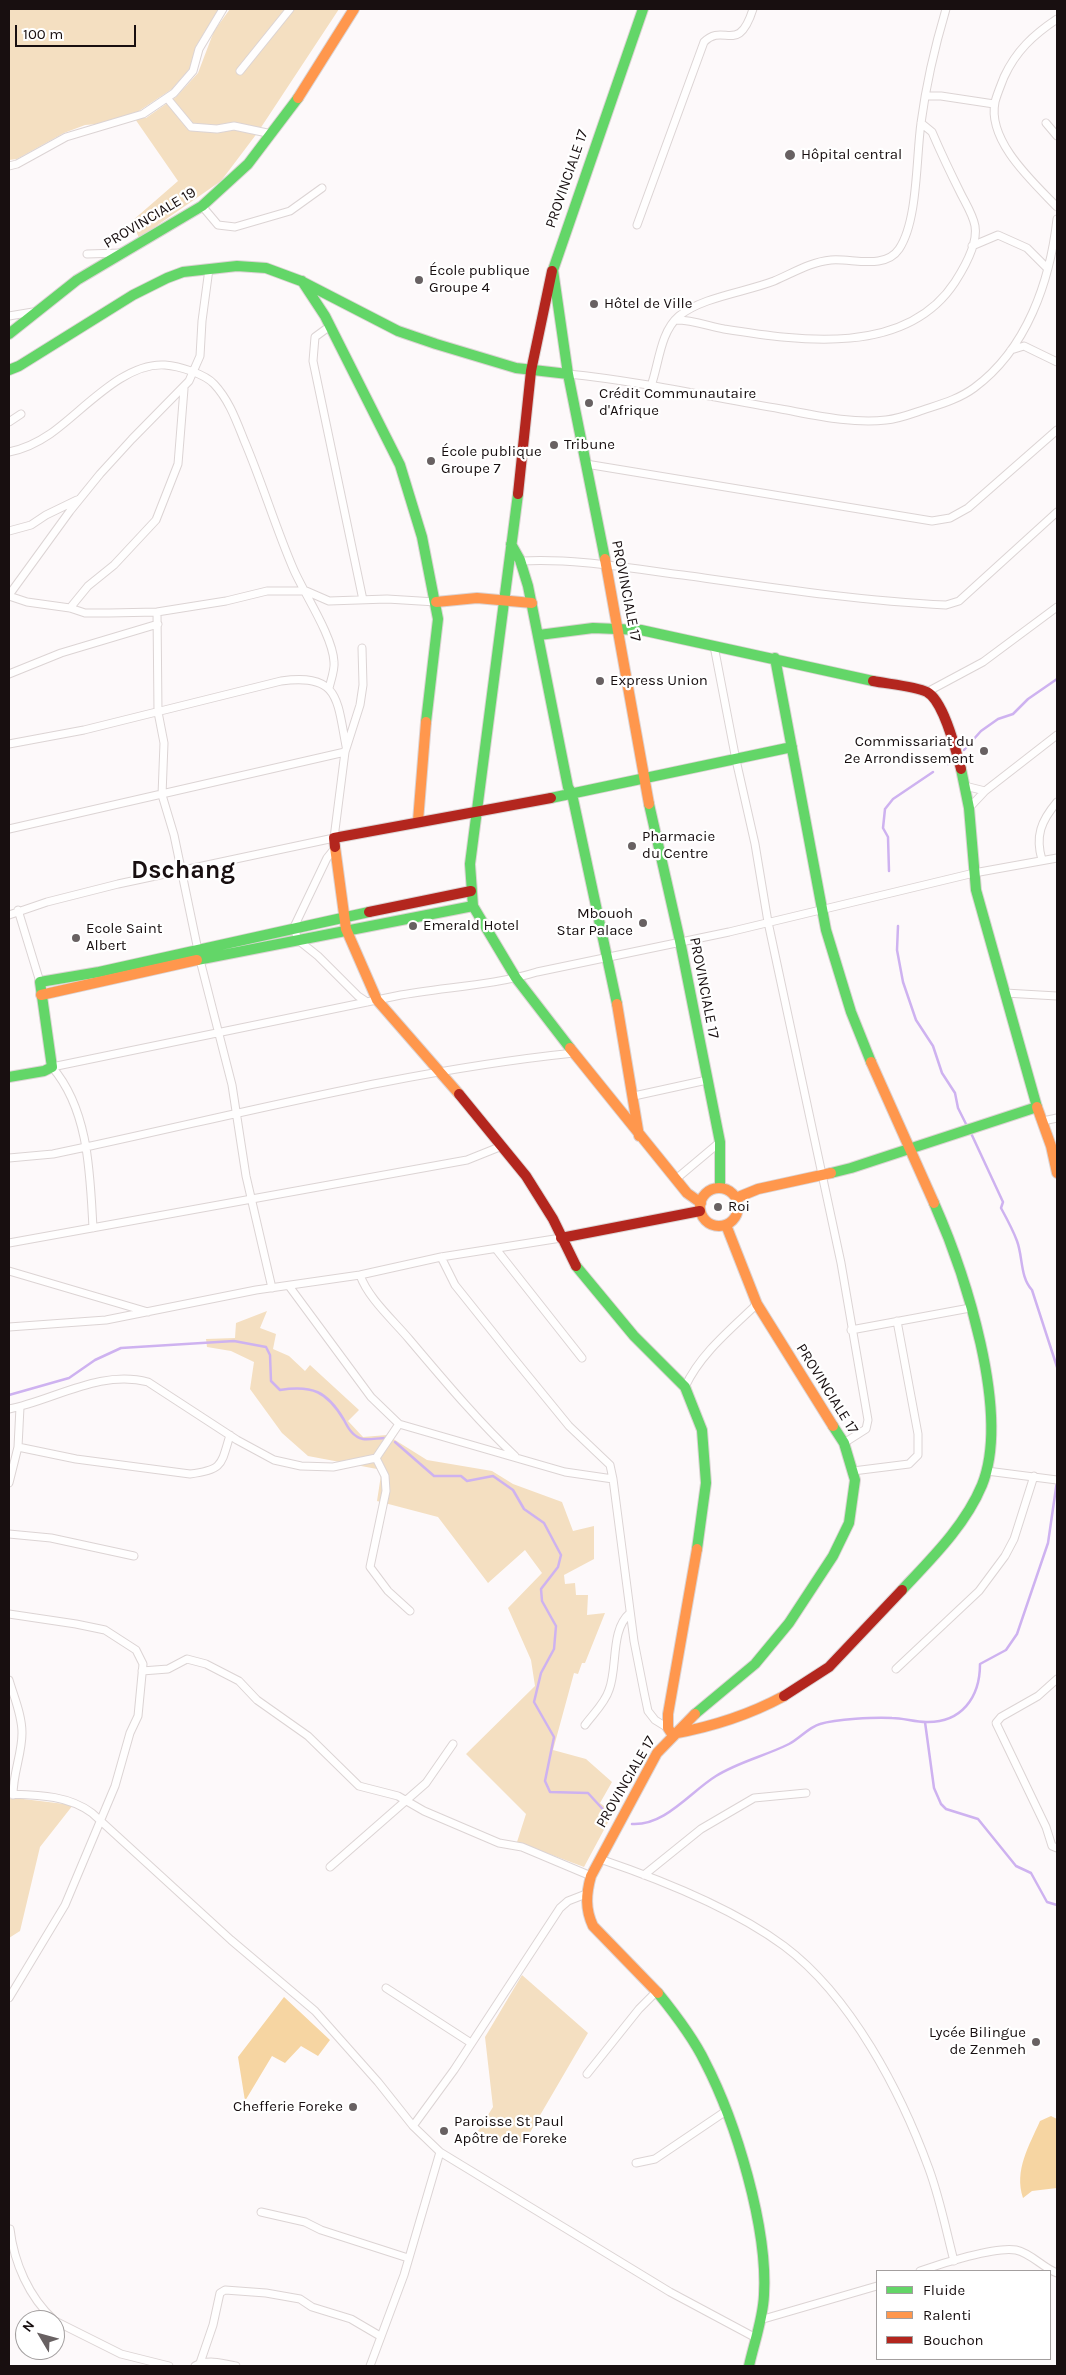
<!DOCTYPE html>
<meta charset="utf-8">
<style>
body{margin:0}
#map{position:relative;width:1066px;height:2375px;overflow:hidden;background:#fdf9fa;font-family:Karla,sans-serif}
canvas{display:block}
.frame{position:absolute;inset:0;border:10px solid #180f10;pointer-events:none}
.legend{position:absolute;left:876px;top:2270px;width:175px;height:90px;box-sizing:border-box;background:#fff;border:1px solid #a39f9f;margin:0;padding:6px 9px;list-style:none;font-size:15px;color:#180f10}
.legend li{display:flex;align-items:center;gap:10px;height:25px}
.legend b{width:25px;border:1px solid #a39f9f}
.north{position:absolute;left:15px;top:2310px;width:50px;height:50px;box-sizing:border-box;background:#fff;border:1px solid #a39f9f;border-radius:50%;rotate:307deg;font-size:14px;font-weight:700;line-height:20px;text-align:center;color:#180f10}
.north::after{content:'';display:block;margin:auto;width:18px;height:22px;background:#686162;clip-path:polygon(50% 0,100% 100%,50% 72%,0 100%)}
.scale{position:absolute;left:15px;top:25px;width:121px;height:22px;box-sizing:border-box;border:2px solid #180f10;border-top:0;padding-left:6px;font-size:15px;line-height:18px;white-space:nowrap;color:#180f10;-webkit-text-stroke:4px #fff;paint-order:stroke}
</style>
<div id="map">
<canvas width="1066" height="2375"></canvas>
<div class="frame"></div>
<ul class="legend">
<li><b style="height:6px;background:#63d668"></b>Fluide</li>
<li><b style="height:6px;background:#ff974d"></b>Ralenti</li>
<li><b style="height:6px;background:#b3261e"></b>Bouchon</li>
</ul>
<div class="north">N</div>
<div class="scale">100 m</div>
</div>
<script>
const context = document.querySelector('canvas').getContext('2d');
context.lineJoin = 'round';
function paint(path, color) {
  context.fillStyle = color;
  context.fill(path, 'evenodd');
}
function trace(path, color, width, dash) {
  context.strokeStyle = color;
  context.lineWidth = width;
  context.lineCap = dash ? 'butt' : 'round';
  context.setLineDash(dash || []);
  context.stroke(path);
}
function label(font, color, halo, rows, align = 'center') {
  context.font = font + ' Karla,sans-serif';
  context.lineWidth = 4.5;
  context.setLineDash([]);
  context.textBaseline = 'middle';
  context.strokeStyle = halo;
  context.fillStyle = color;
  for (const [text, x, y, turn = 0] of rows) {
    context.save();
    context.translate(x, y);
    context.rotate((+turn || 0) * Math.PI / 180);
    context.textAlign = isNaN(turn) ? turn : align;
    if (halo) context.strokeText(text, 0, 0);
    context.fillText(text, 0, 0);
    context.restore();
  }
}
const green = new Path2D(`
 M9,9H219L196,46L191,67L172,89L133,115L146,118L176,97L198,73L214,31L230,9H339L258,132L221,181L139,238L132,221L178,181L133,116L111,123L85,125L64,133L17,159L9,160Z
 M267,1311L260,1328L276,1334L273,1349L289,1356L305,1371L310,1365L359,1410L348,1421L363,1437L387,1435L427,1460L492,1471L513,1484L562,1502L573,1531L594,1526V1559L564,1575L565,1584L575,1583L576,1595H588L587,1615L605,1613L585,1663H582L578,1674L574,1673L553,1750L586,1759L612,1782L600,1803L613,1813L584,1867L517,1842L526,1814L466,1754L535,1686L531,1660L508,1608L542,1573L525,1550L488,1583L438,1517L377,1501L381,1475L377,1469L308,1456L282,1433L250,1389L254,1362L231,1351L207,1347L206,1339L235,1338L236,1323Z
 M15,1798L73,1805L40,1847L20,1931L9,1938V1799Z
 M522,1975L588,2033L525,2141L508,2145L478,2131L493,2107L485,2037Z`);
const forest = new Path2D(`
 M284,1997L330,2040L318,2056L301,2046L285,2063L272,2056L245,2101L238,2057Z
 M1051,2116L1057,2119V2188L1032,2191L1023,2198C1014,2170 1029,2146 1040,2121Z`);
const stream = new Path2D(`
 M964,750L981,731L998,719L1013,714L1028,699L1057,679
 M948,764L956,757
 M889,871L888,837L883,828L885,809L893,799L933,772
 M898,926L897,950L903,982L916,1020L933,1046L942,1073L955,1093L958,1108L967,1126
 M970,1131L1003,1202L1001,1208C1007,1219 1013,1230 1017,1241C1023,1257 1020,1277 1032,1290C1041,1317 1049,1342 1057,1367
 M9,1395L69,1378L95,1360L121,1348L234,1341L266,1347L270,1355L271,1381L280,1390C312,1385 327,1391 344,1420C348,1428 353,1437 363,1439C369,1440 379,1438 386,1438
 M395,1442L434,1476H461L467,1481L493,1476L513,1490L524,1509L544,1523L561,1555L558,1567L541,1589L542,1601L556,1626L554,1649L541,1673L534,1702L554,1737L545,1781L550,1792L588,1793L609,1816
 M925,1722L934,1788L941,1804L946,1809L978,1819L1016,1866L1031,1873L1047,1902L1057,1905
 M632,1824C665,1826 690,1792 716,1776C738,1762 765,1756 789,1744C799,1739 809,1727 820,1724C836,1719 875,1717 892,1718C903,1718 915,1722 926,1722C961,1723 980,1698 980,1664L1006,1650L1017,1634L1048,1543L1057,1481`);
const street = new Path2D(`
 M1057,19C1033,35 1016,51 1004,77C1001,85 997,94 995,102C987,141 1033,182 1057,207
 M240,71L290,9
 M926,96H941L994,104
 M167,98L191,127L217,129L234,126L272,134
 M1046,123L1057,136
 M9,166L17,164L66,137L143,114L174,93L193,71L199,49L223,9
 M202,206L218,225L235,227L290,211L322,188
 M637,225L704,42C724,22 738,56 753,9
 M972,246L998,235L1027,248L1047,268
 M87,254L120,253
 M9,316L33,312
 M676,320C693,320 708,326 724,329C800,341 906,357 955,282C964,268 978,243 975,226C973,215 966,204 961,194C951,174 941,153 932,132L921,123
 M330,326L315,337L313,361L363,600
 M1011,350L1024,346L1057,362
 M568,374C639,381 710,397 781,409C814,415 852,424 886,420C898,419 911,414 923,410C941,404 959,399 974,388C1027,349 1050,281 1057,219
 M651,386C659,364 660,332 679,316C702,297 746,292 774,281C793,273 810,262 831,260C852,258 885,270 899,249C918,221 916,158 921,123C926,85 935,46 946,9
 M9,422L21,414
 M9,452C24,449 37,443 50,434C82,412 123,362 165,365C179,366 205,374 214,384C229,400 236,420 244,440C262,482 275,526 293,568C303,592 333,636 334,662C335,669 331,680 329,688
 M586,464L932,521L950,518L968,508L1057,430
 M9,531L31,525L46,515L77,500
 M521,561C578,558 633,569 690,576C775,588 861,601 946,605L959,601L1057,512
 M9,595L70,511L100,474L132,439L189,381L200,356L202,321L209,269
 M9,596L27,602L70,608L85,613H109L157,612L226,601L267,591H306L329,601L387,599L436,602
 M70,608L88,586L114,565L156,520L178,464L184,389
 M157,612L158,712L164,743L162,795L174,835L200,960L232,1085L246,1176L272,1288
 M714,646L736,760L755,844L768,922L841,1263L868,1420L866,1429L844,1443
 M9,674L61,653L158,624
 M927,692L983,662L1057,607
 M9,744L84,730L281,681C339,673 337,699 346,746
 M965,786L985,791
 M969,808L985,791L1057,735
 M9,829L345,752
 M335,848L327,858L294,927L298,940L318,956L358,996L367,1002
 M1042,860C1035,836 1041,821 1057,802
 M18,910L40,982
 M9,915L47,902L118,884L334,838L345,752L360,705L363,685L362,648
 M1005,993L1057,996
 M634,1096L707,1080
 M1043,1121L1057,1118
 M9,1158L53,1154L86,1147C248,1112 409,1070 574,1053
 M676,1179L720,1142
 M93,1228C90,1174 89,1110 52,1067C167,1044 281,1019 396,996C443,987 492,986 537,972L729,932L974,873L1057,858
 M9,1243L467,1160L502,1146
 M496,1249L582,1358
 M441,1257L455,1285L511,1355L569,1426L610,1465L613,1479
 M9,1271L148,1312
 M360,1275C368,1298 393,1320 409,1339C443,1379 477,1420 515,1456
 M289,1286L371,1397L399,1424L565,1472L613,1479L634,1641L644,1692L648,1711L655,1720L668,1728
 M9,1327L106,1320L256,1290L360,1275L441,1257L561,1238
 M851,1330L970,1308
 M685,1387C700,1354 731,1329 757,1304
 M9,1409C54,1400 101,1369 148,1382L237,1440L274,1460L301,1466L333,1467L376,1458L399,1424
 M18,1447L76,1459L190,1474C223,1470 221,1465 230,1435
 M376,1458L385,1476L386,1491L370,1567L388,1591L410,1611
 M853,1471L909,1464L918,1455V1434L897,1321
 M987,1471L1057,1480
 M9,1483L18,1447L20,1407
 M9,1534L51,1538L134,1556
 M9,1614L76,1624L105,1630L136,1650L143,1664L138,1716L130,1733L115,1786L65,1905L9,1998
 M896,1669L979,1591L1005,1556L1014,1539L1034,1476
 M142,1671L168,1669L187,1659L206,1664L239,1681L257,1700L308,1736L359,1786L398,1796L424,1811L499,1843L522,1847L591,1876
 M1057,1679L1038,1696L1001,1717L996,1723L1046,1827L1052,1846L1057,1848
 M9,1680C14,1697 22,1715 22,1733C22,1754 13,1773 13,1795
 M585,1725C593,1714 605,1703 609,1690C618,1667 610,1630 630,1613
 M9,1794C37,1795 68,1795 92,1813L231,1940L315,2011L378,2082L413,2126L440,2152L404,2275L370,2366
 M600,1859C659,1879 734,1909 784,1946C851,1996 901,2092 929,2169C940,2199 946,2230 954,2261
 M330,1867L426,1783L453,1744
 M644,1875L701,1829L754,1798L806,1793
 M386,1988L471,2043
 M587,2074L639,2009L657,1991
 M413,2126L454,2070L560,1908L568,1901L586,1894
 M440,2152L670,2292L756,2338
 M636,2163L655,2159L726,2111
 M261,2212L305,2222L321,2230L408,2258
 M10,2229C14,2263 29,2297 54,2320
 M920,2271C940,2264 996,2246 1016,2250C1031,2253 1043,2268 1057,2273
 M760,2320L877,2286
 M55,2321L121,2354L169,2366
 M200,2363L213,2325L220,2293L225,2290L266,2293L300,2299L312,2307L351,2319L380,2336
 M195,2366C207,2359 222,2363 236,2366`);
const fast = new Path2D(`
 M302,281L325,316L400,465L422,537L438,619L426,722
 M9,334L77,280L202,206L248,164L298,98
 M9,370L19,366L133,295L167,278L183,272L237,266L266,268L301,281L398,331L436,344L516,368L568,374
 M518,494L470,864L473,906L516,978L570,1048
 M511,544L520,560L528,586L568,787L572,794L617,1004
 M605,559L568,374L553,270L643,9
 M539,635L593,628L641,630L873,681
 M775,658L826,930L851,1012L871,1062
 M551,798L792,747
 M649,804L680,941L720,1142V1188
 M197,960L473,906
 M9,1077L44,1071L52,1067L40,982L99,972L369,912
 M831,1173L851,1168L1037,1107L976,890L969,808L961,769
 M576,1266L634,1336L685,1387L702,1430L706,1483L697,1549
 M902,1590C931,1559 965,1526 982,1485C1011,1413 965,1273 934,1203
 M695,1714L755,1664L789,1623L833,1556L849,1523L855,1480L844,1443L833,1426
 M658,1993C675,2014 693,2037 705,2062C736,2122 768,2228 764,2295C763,2319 754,2343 749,2366`);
const slow = new Path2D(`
 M298,98L354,9
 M605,559L649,804
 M436,602L477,598L532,603
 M418,821L426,722
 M335,847L346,929L377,1000L459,1094
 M41,995L197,960
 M617,1004L639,1136
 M570,1048L687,1193L701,1203
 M871,1062L934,1203
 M1037,1107L1051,1146L1057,1173
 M700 1207a19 19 0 1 1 38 0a19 19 0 1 1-38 0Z
 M736,1198L758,1189L831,1173
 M726,1225L757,1304L833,1426
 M697,1549L668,1714V1728L672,1734C711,1727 749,1715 784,1696
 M658,1993L593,1926C585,1909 586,1894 591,1876L657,1753L695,1714`);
const jam = new Path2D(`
 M518,494L531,371L552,271
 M873,681C888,684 914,686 927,692C944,701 956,751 961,769
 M335,847L334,838L551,798
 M369,912L471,891
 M459,1094L526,1176L553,1219L576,1266
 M561,1238L700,1211
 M784,1696L829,1667L902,1590`);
const markers = [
 [790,155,6,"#686162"],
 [419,280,5,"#686162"],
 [594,304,5,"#686162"],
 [589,403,5,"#686162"],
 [554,445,5,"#686162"],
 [431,461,5,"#686162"],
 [600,681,5,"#686162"],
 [984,751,5,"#686162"],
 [632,846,5,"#686162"],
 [643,923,5,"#686162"],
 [413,926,5,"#686162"],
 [76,938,5,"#686162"],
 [718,1207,5,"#686162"],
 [1036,2042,5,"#686162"],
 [353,2107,5,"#686162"],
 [444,2131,5,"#686162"]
];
const poiNames = [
 ["Hôpital central",801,155],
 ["École publique",429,271],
 ["Groupe 4",429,288],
 ["Hôtel de Ville",604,304],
 ["Crédit Communautaire",599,394],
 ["d'Afrique",599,411],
 ["Tribune",564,445],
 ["École publique",441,452],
 ["Groupe 7",441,469],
 ["Express Union",610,681],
 ["Commissariat du",974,742,"right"],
 ["2e Arrondissement",974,759,"right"],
 ["Pharmacie",642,837],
 ["du Centre",642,854],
 ["Mbouoh",633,914,"right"],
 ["Star Palace",633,931,"right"],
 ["Emerald Hotel",423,926],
 ["Ecole Saint",86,929],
 ["Albert",86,946],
 ["Roi",728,1207],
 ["Lycée Bilingue",1026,2033,"right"],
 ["de Zenmeh",1026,2050,"right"],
 ["Chefferie Foreke",343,2107,"right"],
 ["Paroisse St Paul",454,2122],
 ["Apôtre de Foreke",454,2139]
];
const streetNames = [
 ["PROVINCIALE 17",567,179,-71],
 ["PROVINCIALE 19",150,218,-31],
 ["PROVINCIALE 17",626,591,79],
 ["PROVINCIALE 17",704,988,79],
 ["PROVINCIALE 17",827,1389,58],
 ["PROVINCIALE 17",626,1782,-60]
];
const townNames = [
 ["Dschang",183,871]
];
paint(green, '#f4dfc1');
paint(forest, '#f6d5a2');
trace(stream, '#ceb2f0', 2.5);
trace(street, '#dcd4d4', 9);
trace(fast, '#dcd4d4', 12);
trace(slow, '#dcd4d4', 12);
trace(jam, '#dcd4d4', 12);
trace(street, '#fffefe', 7);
trace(fast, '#63d668', 10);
trace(slow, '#ff974d', 10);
trace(jam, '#b3261e', 10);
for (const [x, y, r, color] of markers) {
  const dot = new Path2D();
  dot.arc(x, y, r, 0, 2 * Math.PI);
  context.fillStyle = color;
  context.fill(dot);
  trace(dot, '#fff', 2);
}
label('15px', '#180f10', '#fff', poiNames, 'left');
label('15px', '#180f10', '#fff', streetNames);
label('bold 25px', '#180f10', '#fff', townNames);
</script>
